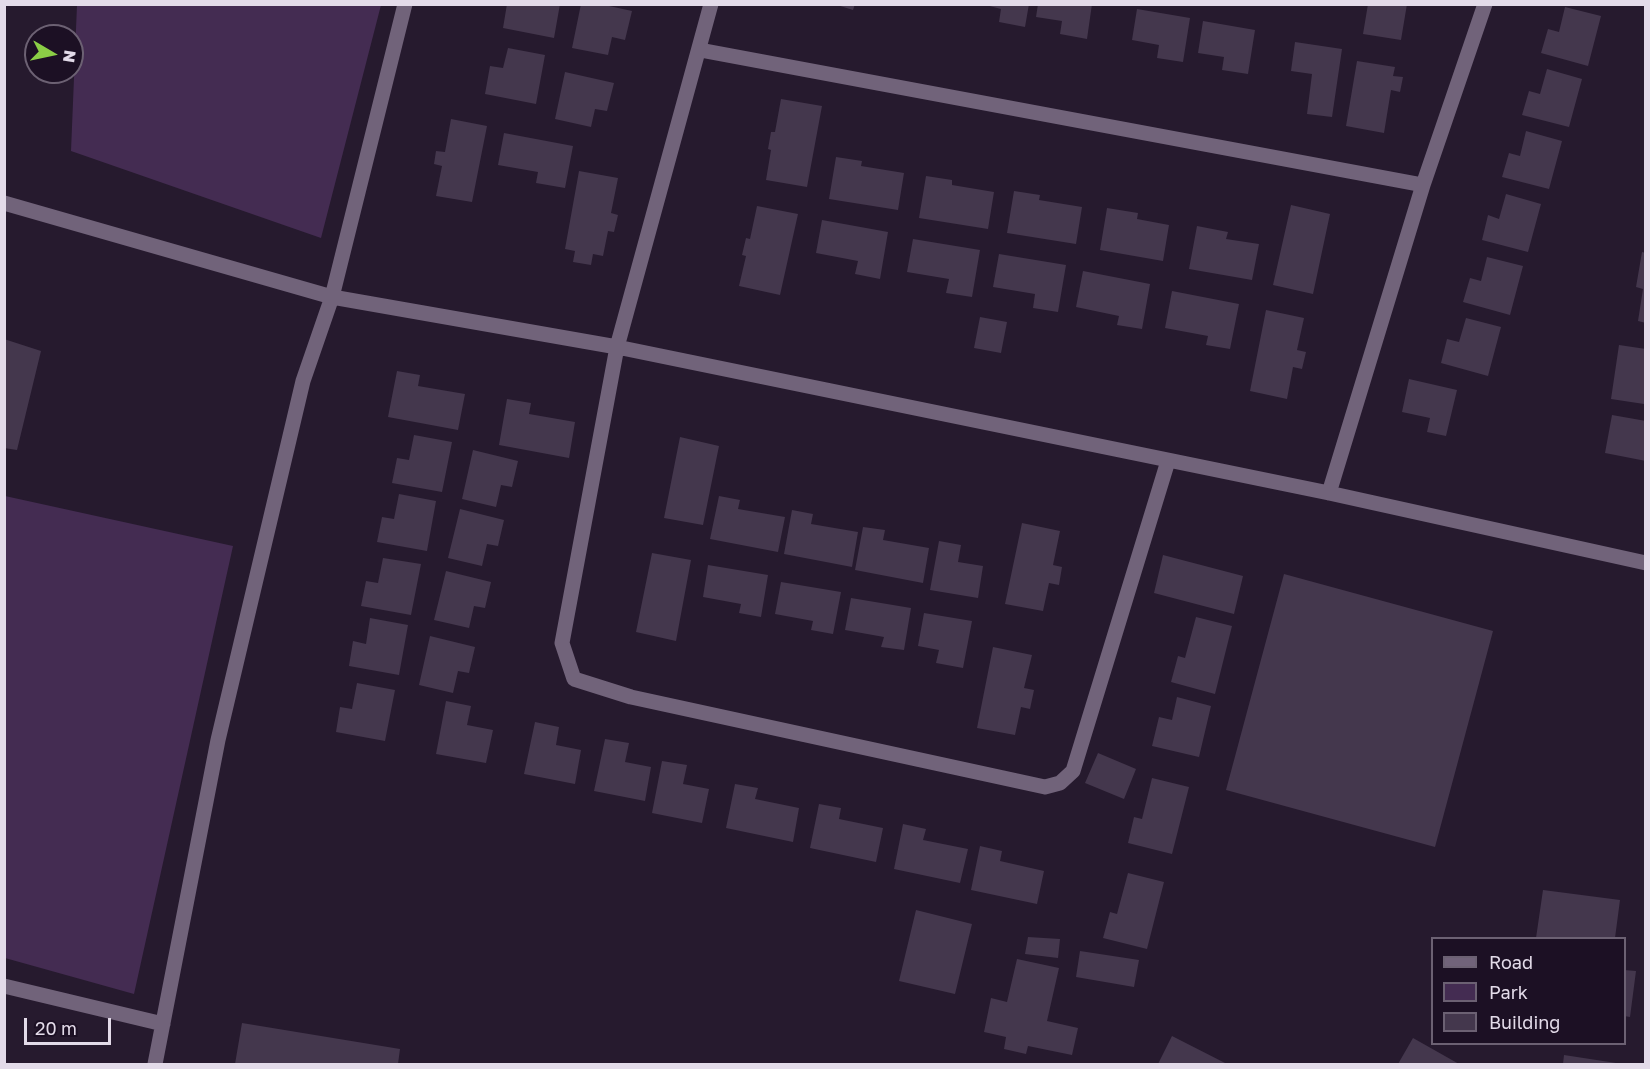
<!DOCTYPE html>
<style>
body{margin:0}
#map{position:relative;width:1650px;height:1069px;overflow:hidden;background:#261a2e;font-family:"Golos Text",sans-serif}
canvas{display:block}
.frame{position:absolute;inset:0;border:6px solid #e3dbe9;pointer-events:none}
.legend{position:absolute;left:1431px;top:937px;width:195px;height:108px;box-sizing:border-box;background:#1c1024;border:2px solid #6c6173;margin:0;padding:8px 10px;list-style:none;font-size:18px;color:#e3dbe9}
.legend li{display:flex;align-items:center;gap:12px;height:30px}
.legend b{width:30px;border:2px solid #6c6173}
.north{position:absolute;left:24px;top:24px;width:60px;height:60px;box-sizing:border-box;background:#1c1024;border:2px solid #6c6173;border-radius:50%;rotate:99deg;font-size:16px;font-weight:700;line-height:24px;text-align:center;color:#e3dbe9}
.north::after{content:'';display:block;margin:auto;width:21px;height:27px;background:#8bce46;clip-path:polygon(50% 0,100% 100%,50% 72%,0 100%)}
.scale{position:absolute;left:24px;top:1018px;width:87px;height:27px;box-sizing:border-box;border:3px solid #e3dbe9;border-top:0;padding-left:8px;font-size:18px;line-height:21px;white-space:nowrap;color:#e3dbe9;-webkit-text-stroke:4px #1c1024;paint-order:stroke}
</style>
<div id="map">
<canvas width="1650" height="1069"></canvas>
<div class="frame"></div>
<ul class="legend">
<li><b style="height:8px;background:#71637a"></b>Road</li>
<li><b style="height:16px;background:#442c52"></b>Park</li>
<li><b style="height:16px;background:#44374d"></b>Building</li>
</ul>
<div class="north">N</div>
<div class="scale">20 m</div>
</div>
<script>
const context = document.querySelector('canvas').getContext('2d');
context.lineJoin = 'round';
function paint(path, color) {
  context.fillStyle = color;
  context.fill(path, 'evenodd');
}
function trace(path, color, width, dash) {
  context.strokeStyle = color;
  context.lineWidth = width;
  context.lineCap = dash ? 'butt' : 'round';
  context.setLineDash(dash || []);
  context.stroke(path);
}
const green = new Path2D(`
 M77,5H381L321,238L71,151Z
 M5,496L233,546L134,994L5,958Z`);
const building = new Path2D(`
 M507,4H560L554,38L503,28Z
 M581,4H600L632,11L625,40L612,37L608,55L572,48Z
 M834,4H855L853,10Z
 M982,4H1029L1025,27L999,22L1001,9Z
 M1038,4H1092L1087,39L1060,34L1062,21L1036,17Z
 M1368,4H1407L1401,40L1363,34Z
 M1565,7L1601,16L1588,66L1541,53L1548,29L1559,32Z
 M1137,9L1190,18L1183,62L1157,58L1159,45L1132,40Z
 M1203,21L1255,30L1248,74L1222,70L1224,57L1198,53Z
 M1295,42L1342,49L1332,117L1307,114L1312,74L1291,71Z
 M508,48L545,55L536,104L485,94L490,66L503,68Z
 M1357,61L1395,67L1393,76L1403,77L1400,92L1391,90L1384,133L1346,126Z
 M1547,69L1582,79L1569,127L1522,115L1529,91L1540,94Z
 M565,72L614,83L607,111L595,109L591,127L555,119Z
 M781,99L822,106L807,187L766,180L771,150L768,149L771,132H775Z
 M451,119L487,126L472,202L436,196L442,166L434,164L436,151L445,152Z
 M1526,131L1562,141L1549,189L1502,177L1509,153L1520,156Z
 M504,133L573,146L565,188L536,183L538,172L498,165Z
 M836,157L862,161L861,166L904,173L898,210L829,199Z
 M579,171L618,178L611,213L618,215L614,232L608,231L603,256L593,254L591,265L573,262L575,251L565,249Z
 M926,176L952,180V185L994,192L988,229L919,218Z
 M1014,191L1040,195L1039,200L1082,207L1076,244L1007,233Z
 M1506,194L1541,204L1528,252L1482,240L1488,215L1499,219Z
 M1291,205L1330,214L1313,294L1273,285Z
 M757,206L798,214L780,295L739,286L746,256L742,255L746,238L750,239Z
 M1107,208L1138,213L1137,219L1169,225L1163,261L1100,250Z
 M822,220L888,232L880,279L855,274L858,261L816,253Z
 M1197,226L1228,232L1226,239L1259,244L1252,280L1189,269Z
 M913,239L980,250L972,297L946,293L949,279L907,272Z
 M1642,252L1646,253V323L1638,321L1643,289L1636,287Z
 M999,254L1066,265L1058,312L1033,308L1035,294L993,287Z
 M1487,257L1523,266L1510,315L1463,302L1470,278L1481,281Z
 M1083,271L1150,284L1142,329L1117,325L1119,316L1076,307Z
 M1172,291L1239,304L1230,349L1206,345L1208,336L1165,328Z
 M1266,310L1304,318L1297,350L1306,352L1302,369L1293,367L1287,399L1250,391Z
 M980,317L1007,322L1001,353L974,348Z
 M1466,318L1501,327L1488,376L1441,363L1447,339L1459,342Z
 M4,339L41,351L17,450L4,448Z
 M1619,345L1646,349V392L1644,404L1611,399Z
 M397,371L420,375L418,386L465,394L458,430L388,417Z
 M1409,379L1457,390L1446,436L1427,432L1430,418L1402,412Z
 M507,399L531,403L529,414L575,422L569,458L499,445Z
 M1612,415L1646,421V461L1605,453Z
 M414,435L452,442L442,492L392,483L397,458L409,460Z
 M680,437L719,446L703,525L664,518Z
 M473,450L518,461L512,487L501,485L496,507L462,499Z
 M399,494L436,501L427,551L377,542L382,517L394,519Z
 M719,496L740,500L738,509L785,517L778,552L710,539Z
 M460,509L504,520L498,546L487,544L482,566L448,558Z
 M792,510L813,514L811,524L858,532L852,567L784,554Z
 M1022,523L1060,531L1053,565L1062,567L1059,585L1049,583L1043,611L1005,604Z
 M863,527L885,530L883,540L929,548L923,583L855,570Z
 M939,541L961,545L958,562L983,566L978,598L930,590Z
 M652,553L691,560L676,641L636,632Z
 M1163,555L1243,576L1234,614L1154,593Z
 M383,558L421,564L411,615L361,606L366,581L378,583Z
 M708,565L768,575L761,617L739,613L741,604L703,597Z
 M446,571L491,582L485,608L474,606L469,628L434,620Z
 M1284,574L1493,631L1435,847L1226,790Z
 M781,582L841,592L833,634L811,630L813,621L775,614Z
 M851,598L911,608L904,650L881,647L884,637L845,630Z
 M924,613L972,621L963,668L936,663L939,650L918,646Z
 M1196,617L1232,626L1215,694L1171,682L1178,656L1185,658Z
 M370,618L408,625L399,675L349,666L353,641L366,644Z
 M430,636L475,647L469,673L458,671L453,693L419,685Z
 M993,647L1032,655L1024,688L1034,690L1030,709L1021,707L1015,735L977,728Z
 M357,683L395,690L385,741L336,732L340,707L352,709Z
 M1177,697L1211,706L1199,757L1152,746L1159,717L1172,720Z
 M446,701L471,706L467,725L493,730L486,763L436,754Z
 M535,722L559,727L556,745L581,750L575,784L524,774Z
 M605,739L629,743L625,762L651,767L645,801L594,791Z
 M1098,753L1136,769L1124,799L1085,783Z
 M662,761L687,765L683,784L709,789L702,823L652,813Z
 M1152,778L1189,787L1172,854L1128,843L1134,817L1142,819Z
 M735,784L758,788L755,799L799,808L793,842L726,828Z
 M819,804L841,808L839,819L883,828L876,862L810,848Z
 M903,824L926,829L923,840L968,849L960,883L894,869Z
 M980,846L1002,851L1000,861L1044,871L1037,904L971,890Z
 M1128,873L1164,882L1147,949L1103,938L1110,912L1117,914Z
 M1543,890L1620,900L1615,938H1536Z
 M916,910L972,924L955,994L899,981Z
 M1028,937L1060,939L1058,958L1025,954Z
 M1080,951L1139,960L1134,987L1076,977Z
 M1017,959L1059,968L1047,1021L1078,1028L1072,1055L1028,1046L1026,1054L1004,1049L1006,1037L984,1032L991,998L1007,1002Z
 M1624,970L1636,971L1630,1017L1624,1016Z
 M242,1023L400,1049L398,1064H235Z
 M1172,1036L1227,1064H1158Z
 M1413,1038L1459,1064H1398Z
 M1564,1055L1616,1063V1064H1563Z`);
const minor = new Path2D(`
 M711,4L617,347L562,643L574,679L631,697L1045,787L1060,783L1073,771L1168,461
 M700,50L1423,185
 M4,203L332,297L617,347L1329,493L1646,563
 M1329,493L1423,185L1485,4
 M4,986L163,1024
 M155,1064L218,740L303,381L332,297L405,4`);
paint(green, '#442c52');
paint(building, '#44374d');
trace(minor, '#71637a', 15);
</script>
